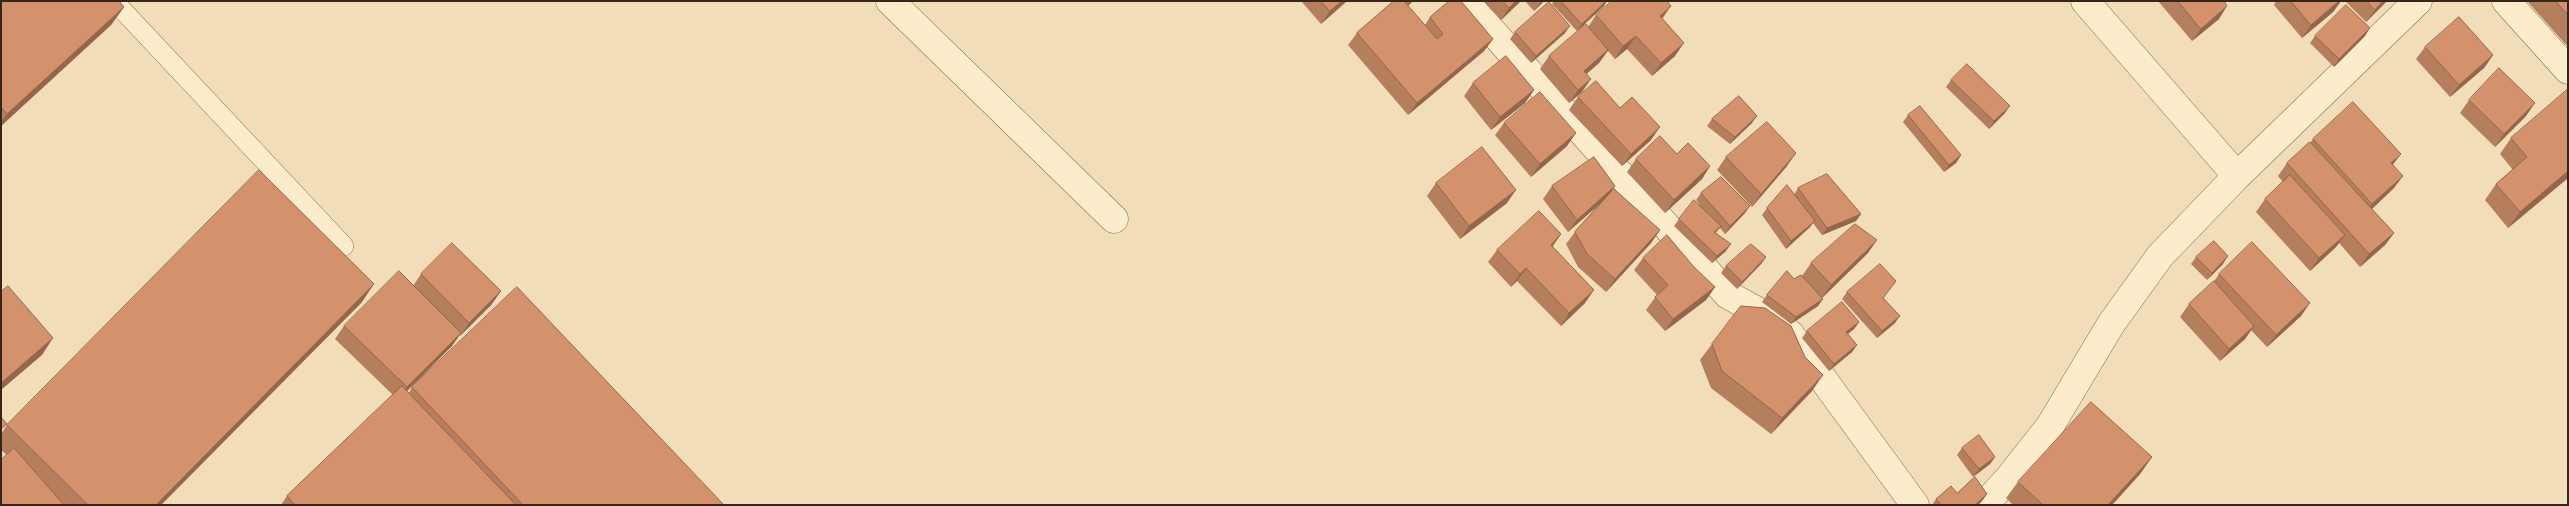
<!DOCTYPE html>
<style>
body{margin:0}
#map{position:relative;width:2569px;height:506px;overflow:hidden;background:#f1deb9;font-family:Bitter,serif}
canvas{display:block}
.frame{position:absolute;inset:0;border:2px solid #362619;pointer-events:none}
</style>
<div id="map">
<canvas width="2569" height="506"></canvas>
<div class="frame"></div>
</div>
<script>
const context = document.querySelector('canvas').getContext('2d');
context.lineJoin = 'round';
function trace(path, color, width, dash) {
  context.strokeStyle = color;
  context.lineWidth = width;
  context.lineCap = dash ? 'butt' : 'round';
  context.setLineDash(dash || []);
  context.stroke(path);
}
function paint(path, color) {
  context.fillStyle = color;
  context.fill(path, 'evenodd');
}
const service = new Path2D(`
 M114,1L344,246`);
const minor = new Path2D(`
 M890,1L1114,219
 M1465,1L1728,295L1761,313L1790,334L1915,505
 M2085,1L2237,176
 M2506,1L2568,70
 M1984,505L2009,478L2050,426L2111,324L2160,256L2237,176L2418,1`);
const wall = new Path2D(`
 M1,1L124,7L111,25L1,126Z
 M1301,1H1347L1321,24Z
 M1394,1H1413L1408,6L1425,25L1430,17L1493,39L1484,51L1408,115L1348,45L1357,33Z
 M1483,1H1521L1501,20Z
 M1525,1H1544L1534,11Z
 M1554,1H1607L1604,6L1577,31L1552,4Z
 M2158,1H2224L2219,19L2192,41Z
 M2276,1H2341L2333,12L2302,38L2274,5Z
 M2345,1H2387L2366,22Z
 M2527,1H2568V47Z
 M1596,15L1663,19L1675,56L1652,76L1627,49L1615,59L1608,51L1599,63L1586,74L1582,92L1569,103L1540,69L1549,56L1588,27Z
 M1515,32L1565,33L1531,63L1510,39Z
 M2315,36H2365L2334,67L2310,43Z
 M2425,47L2493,55L2484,68L2450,97L2416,59Z
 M1951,80L2005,113L1989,129L1946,87Z
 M1473,83L1534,90L1525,103L1491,130L1464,96Z
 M1578,97L1651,140L1622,166L1569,110Z
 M2469,100L2526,116L2495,147L2460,113Z
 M1908,115L1961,155L1956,163L1944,172L1903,122Z
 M1712,119L1752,123L1730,144L1707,126Z
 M1504,123L1567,146L1531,177L1495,135Z
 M2511,138L2568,178L2508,228L2485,200L2496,184L2513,170L2500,154Z
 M2313,139L2393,165L2394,188L2372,209L2394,233L2385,245L2360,267L2339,243L2336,247L2310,271L2256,212L2265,199L2283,182L2278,176L2287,163L2311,142Z
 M1677,154L1710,166L1702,179L1665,213L1627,172L1636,159Z
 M1726,157L1787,166L1752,207L1717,170Z
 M1436,183L1507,203L1460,239L1427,196Z
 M1552,186H1615L1612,191L1660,230L1651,243L1606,292L1578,267L1566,244L1575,232L1599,205L1568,232L1543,199Z
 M1798,188L1861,214L1856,221L1822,235L1813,223L1809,228L1786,249L1762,215L1767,208L1794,195Z
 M1701,193L1745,213L1725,234L1720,228L1716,233L1726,251L1712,263L1674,226L1679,219L1700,205L1696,200Z
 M1561,234L1553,246L1585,303L1561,326L1517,281L1511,287L1488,262L1497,250Z
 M1868,253L1822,298L1818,306L1791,324L1762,302L1767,295L1794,279L1802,276L1811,263Z
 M1766,257L1761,264L1737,289L1721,273L1726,266Z
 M2196,257L2223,264L2207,280L2191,264Z
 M1643,258L1715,287L1706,300L1665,331L1646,310L1657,295L1634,270Z
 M421,274L492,304L460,336L459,335L452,346L407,391L409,393L412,387L724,505H281L287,496L393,395L335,339L344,326L413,286Z
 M2219,274L2301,316L2267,347L2251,330L2245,339L2220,361L2180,317L2189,304L2213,283Z
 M1847,292L1883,298L1895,323L1877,338L1842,299Z
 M362,302L161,505H1L7,455L1,450V434L7,425Z
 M1859,322L1854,329L1848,334L1857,345L1852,352L1829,371L1802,338L1807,331Z
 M1712,344L1812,391L1771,434L1711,388L1700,360Z
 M1962,448L1995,457L1990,464L1973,477L1957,455Z
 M2152,457L2140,474L2112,505H2013L2006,498L2018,482Z
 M1957,493L1987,494L1982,501L1978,505H1932L1936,499Z`);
const shadedWall = new Path2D(`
 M1342,1H1347L1321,24L1330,11Z
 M1410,1H1413L1405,8Z
 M1516,1H1521L1501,20L1509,8Z
 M1541,1H1544L1534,11Z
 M1606,1H1607L1604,6L1577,31L1582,24Z
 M2339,1H2341L2333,12L2302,38L2311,25Z
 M2383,1H2387L2366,22L2375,10Z
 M1671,6L1662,19L1660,16Z
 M2227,6L2219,19L2192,41L2201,29Z
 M124,7L111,25L1,126V122L7,114Z
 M1570,26L1565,33L1531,63L1536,56Z
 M2370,28L2365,36L2334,67L2339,59Z
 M1636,36L1627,49L1615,59L1623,46Z
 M1493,39L1484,51L1408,115L1417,103Z
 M1684,43L1675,56L1652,76L1661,63Z
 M1608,50L1599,63L1575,84L1584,71Z
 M2493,55L2484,68L2450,97L2459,85Z
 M1591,79L1582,92L1569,103L1578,90Z
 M1534,90L1525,103L1491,130L1500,117Z
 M2535,103L2526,116L2495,147L2504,134Z
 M2010,106L2005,113L1989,129L1994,121Z
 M1757,116L1752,123L1730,144L1735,137Z
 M1660,127L1651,140L1622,166L1631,154Z
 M1576,133L1567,146L1531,177L1540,164Z
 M1796,153L1787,166L1752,207L1761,194Z
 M2401,154L2392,166L2391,163Z
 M1961,155L1956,163L1944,172L1949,165Z
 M1710,166L1702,179L1665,213L1674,200Z
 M2568,171V178L2508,228L2520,212Z
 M2403,176L2394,188L2363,217L2372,204Z
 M1615,186L1606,198L1568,232L1577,220Z
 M1516,190L1507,203L1460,239L1469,226Z
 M1750,206L1745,213L1725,234L1730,226Z
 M1861,214L1856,221L1822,235L1827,228Z
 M1815,221L1809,228L1786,249L1791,241Z
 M1660,230L1651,243L1606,292L1615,279Z
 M2394,233L2385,245L2360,267L2369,254Z
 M1561,234L1552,247L1551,245Z
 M2345,235L2336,247L2310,271L2319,258Z
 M1877,240L1868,253L1822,298L1831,285Z
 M1731,244L1726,251L1712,263L1717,256Z
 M2228,256L2223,264L2207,280L2212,273Z
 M1766,257L1761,264L1737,289L1742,282Z
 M1526,268L1517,281L1511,287L1520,274Z
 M374,284L362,302L161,505H156Z
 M1715,287L1706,300L1665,331L1673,319Z
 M1594,290L1585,303L1561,326L1569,313Z
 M501,291L492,304L460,336L469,323Z
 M1823,299L1818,306L1791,324L1796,317Z
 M2310,303L2301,316L2267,347L2276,335Z
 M1900,316L1895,323L1877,338L1882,331Z
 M1859,322L1854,329L1841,339L1846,332Z
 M2254,326L2245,339L2220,361L2229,349Z
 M461,333L452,346L398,400L407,387Z
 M53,338L42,355L1,390V383Z
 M1857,345L1852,352L1829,371L1834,364Z
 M1823,375L1812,391L1771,434L1782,418Z
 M1995,457L1990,464L1973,477L1979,469Z
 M2152,457L2140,474L2112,505H2108Z
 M1987,494L1982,501L1978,505H1975Z`);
const building = new Path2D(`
 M1,1H119L124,7L7,114L1,107Z
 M1321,1H1342L1330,11Z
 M1394,1H1404L1437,39L1443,34L1430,17L1449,1H1461L1493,39L1417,103L1357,33Z
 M1503,1H1516L1509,8Z
 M1561,1H1606L1582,24Z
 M1612,1H1667L1671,6L1660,16L1684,43L1661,63L1636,36L1623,46L1596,15Z
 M2178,1H2224L2227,6L2201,29Z
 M2291,1H2339L2311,25Z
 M2367,1H2383L2375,10Z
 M2556,1H2568V15Z
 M1549,2L1570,26L1536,56L1515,32Z
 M2346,5L2370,28L2339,59L2315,36Z
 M2459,17L2493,55L2459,85L2425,47Z
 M1586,24L1608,50L1584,71L1591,79L1578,90L1549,56Z
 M1506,56L1534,90L1500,117L1473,83Z
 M1967,64L2010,106L1994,121L1951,80Z
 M2499,68L2535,103L2504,134L2469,100Z
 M1596,81L1620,108L1632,97L1660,127L1631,154L1578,97Z
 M2567,90L2568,92V171L2520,212L2496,184L2527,157L2511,138Z
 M1540,92L1576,133L1540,164L1504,123Z
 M1739,96L1757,116L1735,137L1712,119Z
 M2353,102L2401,154L2391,163L2403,176L2372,204L2313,139Z
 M1920,106L1961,155L1949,165L1908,115Z
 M1767,122L1796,153L1761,194L1726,157Z
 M1660,136L1677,154L1688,143L1710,166L1674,200L1636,159Z
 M2310,142L2394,233L2369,254L2287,163Z
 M1482,147L1516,190L1469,226L1436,183Z
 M1594,157L1615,186L1577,220L1552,186Z
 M259,170L374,284L156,505H88L7,425Z
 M1827,174L1861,214L1827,228L1798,188Z
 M2290,175L2345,235L2319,258L2265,199Z
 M1721,177L1750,206L1730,226L1701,193Z
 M1787,185L1815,221L1791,241L1767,208Z
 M1614,189L1660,230L1615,279L1587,254L1575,232Z
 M1694,200L1721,226L1714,232L1731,244L1717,256L1679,219Z
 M1539,211L1561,234L1551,245L1594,290L1569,313L1526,268L1520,274L1497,250Z
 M1855,224L1877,240L1831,285L1811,263Z
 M1667,235L1693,266L1715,287L1673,319L1655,297L1668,285L1643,258Z
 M2214,241L2228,256L2212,273L2196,257Z
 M2252,242L2310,303L2276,335L2219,274Z
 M452,243L501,291L469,323L421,274Z
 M1751,244L1766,257L1742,282L1726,266Z
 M1880,264L1896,281L1883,298L1900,316L1882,331L1847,292Z
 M399,271L461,333L407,387L344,326Z
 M1787,271L1794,279L1801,275L1823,299L1796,317L1767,295Z
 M2214,281L2254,326L2229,349L2189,304Z
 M8,286L53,338L1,383V292Z
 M517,287L724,505H523L412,387Z
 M1842,302L1859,322L1846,332L1857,345L1834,364L1807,331Z
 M1741,306L1765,308L1791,326L1805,357L1823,375L1782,418L1722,371L1712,344Z
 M402,386L516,505H295L287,496Z
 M2091,402L2152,457L2108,505H2043L2018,482Z
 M1,417L7,424L1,429Z
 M1979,435L1995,457L1979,469L1962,448Z
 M14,448L64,505H1V460Z
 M1975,477L1987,494L1975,505H1941L1936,499L1951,486L1957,493Z`);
trace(service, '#886d53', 20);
trace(minor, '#886d53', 29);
trace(service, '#fceccc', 19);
trace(minor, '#fceccc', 28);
paint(wall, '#b57e5c');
paint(shadedWall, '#94664b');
paint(building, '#d3926b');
trace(building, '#94664b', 1);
</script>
